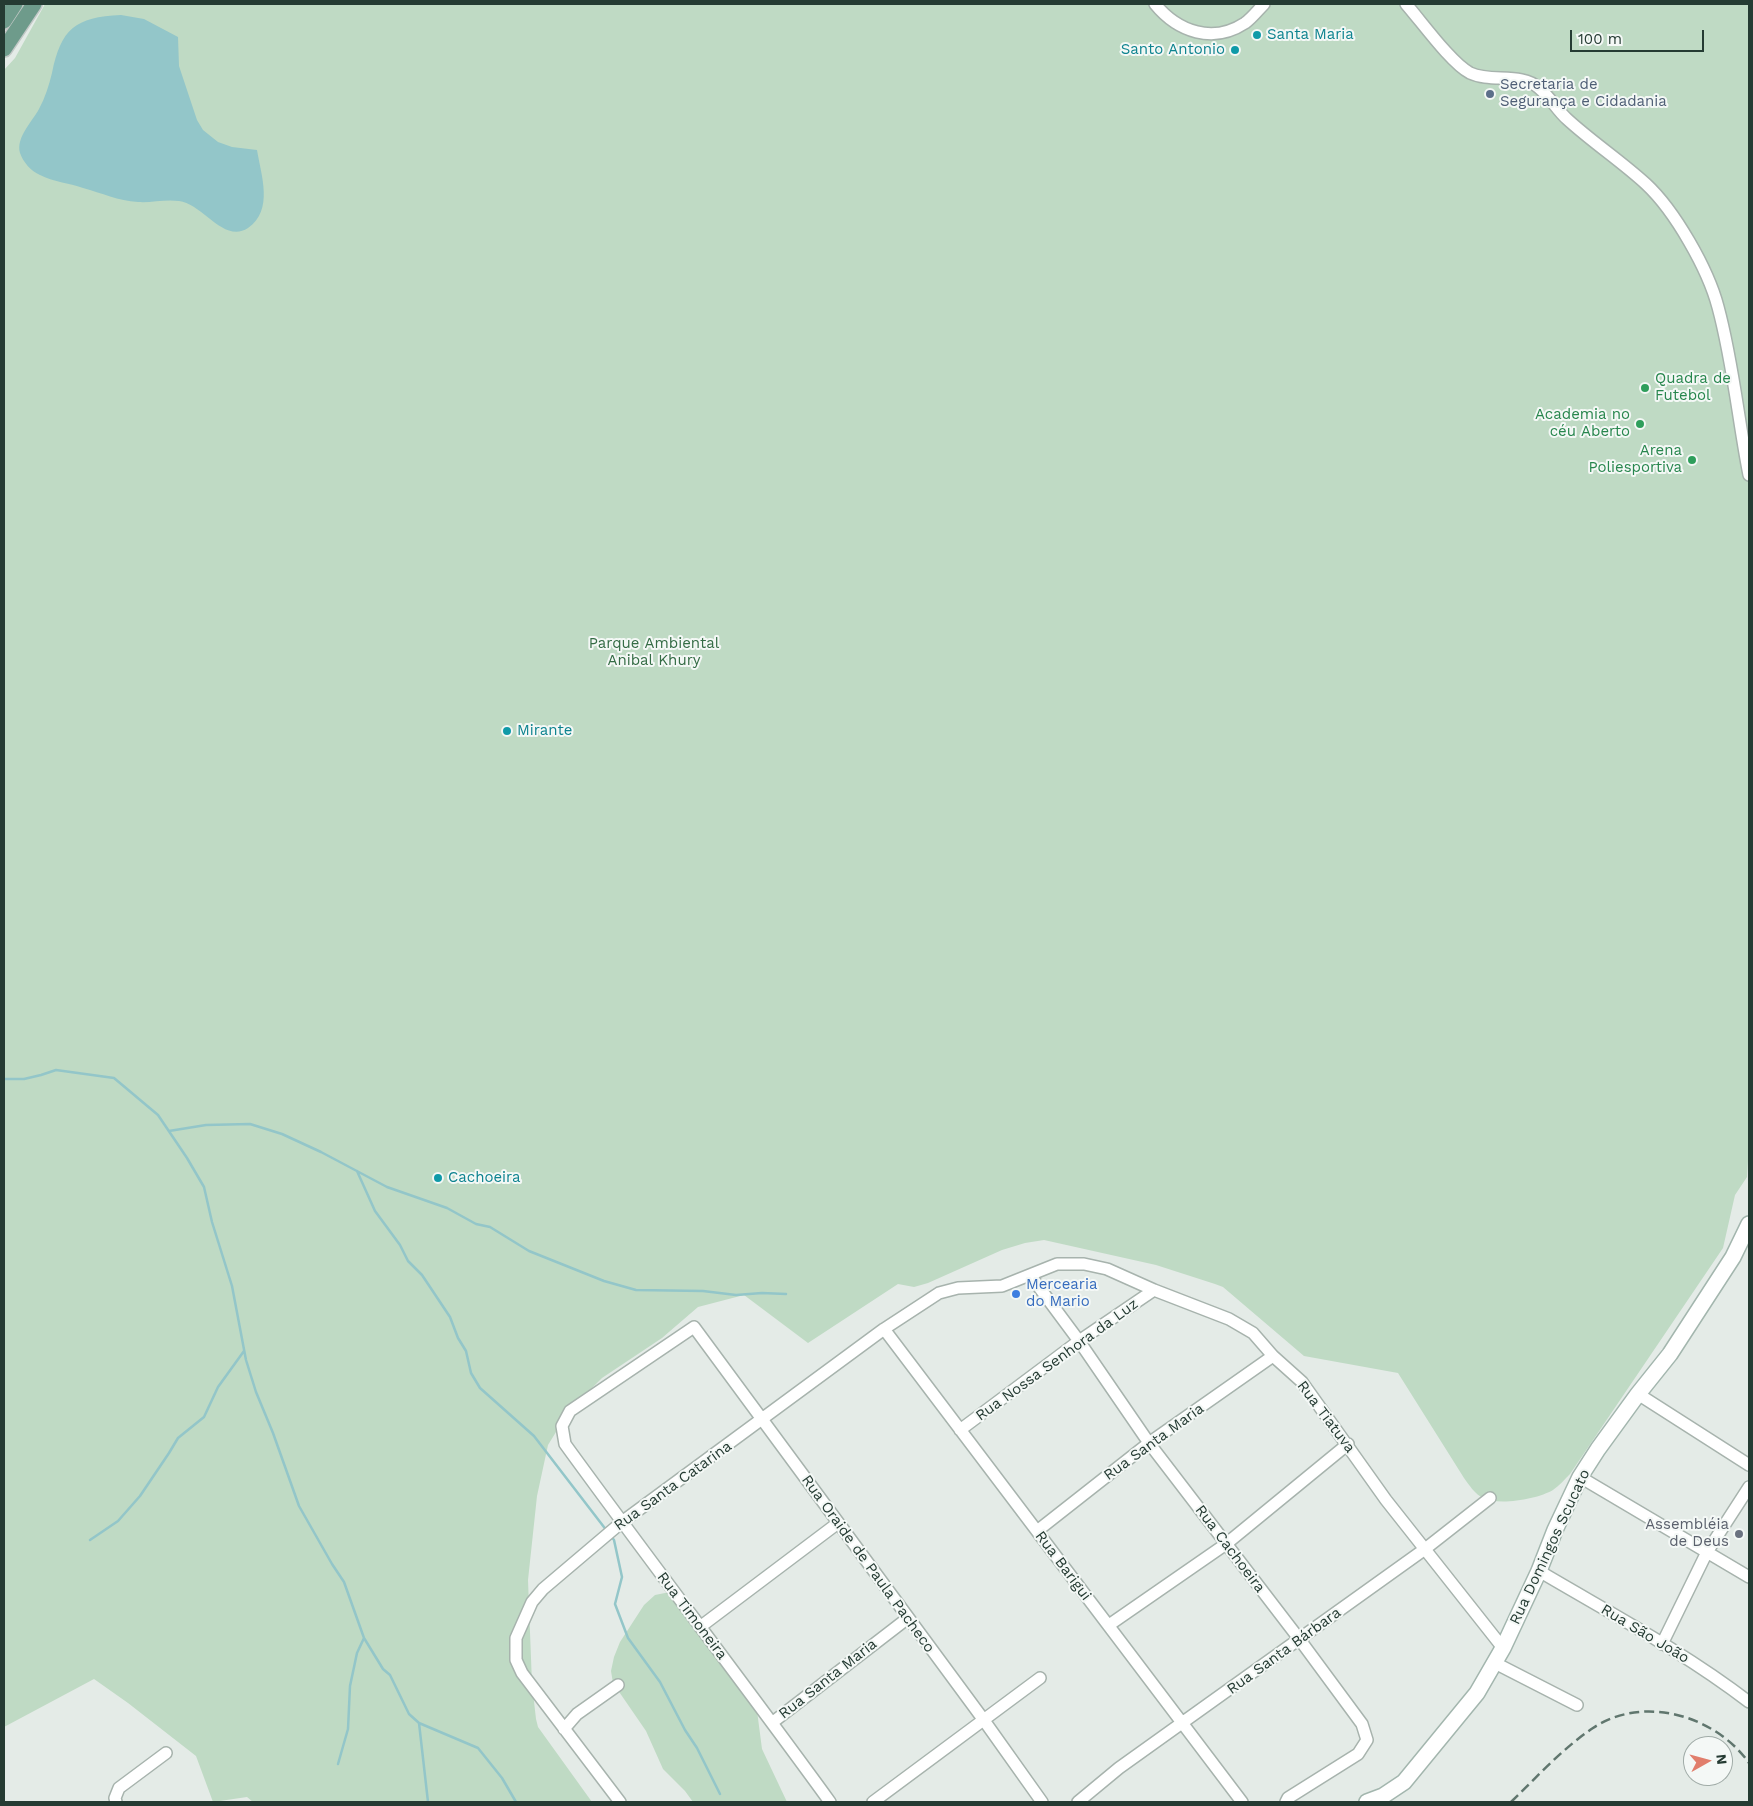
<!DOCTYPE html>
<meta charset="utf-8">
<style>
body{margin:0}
#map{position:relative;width:1753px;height:1806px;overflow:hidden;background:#e4ebe7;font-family:"Work Sans",sans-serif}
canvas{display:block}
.frame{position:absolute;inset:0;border:5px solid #253b33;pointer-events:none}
.north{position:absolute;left:1683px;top:1736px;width:50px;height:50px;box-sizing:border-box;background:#f4f8f6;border:1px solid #a1aca8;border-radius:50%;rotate:83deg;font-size:14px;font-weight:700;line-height:20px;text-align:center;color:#253b33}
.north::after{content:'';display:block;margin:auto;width:18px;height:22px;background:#e17e6c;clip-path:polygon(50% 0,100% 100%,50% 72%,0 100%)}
.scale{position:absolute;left:1570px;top:30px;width:134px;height:22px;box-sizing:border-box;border:2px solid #253b33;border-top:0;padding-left:6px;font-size:15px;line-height:18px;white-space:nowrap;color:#253b33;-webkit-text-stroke:4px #f4f8f6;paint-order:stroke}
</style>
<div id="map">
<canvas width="1753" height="1806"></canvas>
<div class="frame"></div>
<div class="north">N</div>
<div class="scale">100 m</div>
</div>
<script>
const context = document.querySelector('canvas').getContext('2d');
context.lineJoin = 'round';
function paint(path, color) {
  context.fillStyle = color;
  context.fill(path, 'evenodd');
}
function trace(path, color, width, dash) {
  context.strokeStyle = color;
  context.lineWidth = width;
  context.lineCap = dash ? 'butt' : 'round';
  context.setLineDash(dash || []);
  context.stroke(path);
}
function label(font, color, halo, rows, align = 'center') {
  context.font = font + ' "Work Sans",sans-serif';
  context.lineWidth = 4;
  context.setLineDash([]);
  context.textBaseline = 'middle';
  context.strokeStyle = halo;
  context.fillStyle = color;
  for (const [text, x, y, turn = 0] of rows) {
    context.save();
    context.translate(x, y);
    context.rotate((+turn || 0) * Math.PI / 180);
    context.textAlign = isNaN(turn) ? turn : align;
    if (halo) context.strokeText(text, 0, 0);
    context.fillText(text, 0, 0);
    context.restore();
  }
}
const green = new Path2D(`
 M45,4H1749V1145L1747,1177L1735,1195L1723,1248L1570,1474C1565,1479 1559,1486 1553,1490C1538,1499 1499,1506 1483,1498C1475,1494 1469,1485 1464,1478L1398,1373L1304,1356L1223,1287L1215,1284L1156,1265L1044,1240L1025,1243L1002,1250L928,1283L914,1287L898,1284L808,1343L744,1295L698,1307L662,1338L602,1378L577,1403L556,1432L548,1445L537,1496L528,1580L532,1684L536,1719L538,1727L592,1802H253L247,1797L213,1802L196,1756L128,1703L94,1679L4,1727V70L15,58Z
 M670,1592L756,1703L762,1749L787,1802H693L685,1791L663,1769L646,1731L613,1683L611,1671L614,1657L620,1642L644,1605L655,1595Z`);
const water = new Path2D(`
 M121,15L144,19L178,37L179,66L197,120L203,130L218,142L232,147L257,150C261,175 274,210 248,228C224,244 203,204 179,201C165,199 151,203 138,202C118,201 102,193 83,188C69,183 53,182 40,175C31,171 23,162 20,153C16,137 32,122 39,109C45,98 49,85 52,73C61,29 75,17 121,15Z`);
const stream = new Path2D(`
 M4,1079H24L41,1075L56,1070L114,1078L158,1115L187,1158L204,1187L212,1222L232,1286L246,1360L256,1392L273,1433L299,1506L332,1564L344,1582L364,1638L383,1669L390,1675L409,1714L419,1723L478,1748L502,1778L516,1802
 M169,1131L206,1125L250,1124L282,1134L321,1152L387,1187L447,1208L476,1224L490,1227L529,1251L604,1281L636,1290L703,1291L736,1295L762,1293L786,1294
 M357,1171L375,1211L400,1245L408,1261L422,1275L450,1317L458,1338L466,1351L471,1373L480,1388L534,1436L607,1531
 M610,1535L614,1540L622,1577L615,1604L628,1638L660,1682L685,1730L697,1748L720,1794
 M90,1540L118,1521L140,1496L169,1453L178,1438L204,1417L218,1387L244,1351
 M419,1723L428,1802
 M338,1764L348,1729L350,1686L357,1653L364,1638`);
const minor = new Path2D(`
 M1155,4C1178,32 1213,44 1245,23C1252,18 1258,10 1264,4
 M1406,4C1421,21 1451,63 1470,73C1491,83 1521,72 1539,88C1550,97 1557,110 1567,119C1592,142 1621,161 1646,184C1675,211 1708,269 1718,307C1733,362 1738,419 1749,475
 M1030,1275L1079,1341L1149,1443L1300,1640L1362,1724L1367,1740L1358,1754L1288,1798L1286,1802
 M884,1329L1242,1802
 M1638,1394L1749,1465
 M960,1430L1079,1341L1154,1290
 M1580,1477L1749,1577
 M1037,1531L1149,1443L1273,1356
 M1539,1571C1610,1613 1684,1652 1749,1702
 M1109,1625L1226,1544L1348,1444
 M700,1627L838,1523
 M1662,1644L1707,1552L1749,1487
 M1495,1663L1577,1705
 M773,1722L908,1618
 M564,1729L577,1714L618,1685
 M116,1802L115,1798L119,1788L166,1753
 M620,1802L522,1673L516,1660V1638L532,1602L543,1589L622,1522L884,1329L939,1293L958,1288L1002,1286L1057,1264H1084L1107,1269L1154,1290L1229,1319L1253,1333L1273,1356L1302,1382L1386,1500L1503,1648
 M830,1802C743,1682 652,1564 565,1444L562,1426L570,1411L694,1327L983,1719L1042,1802
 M873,1802L1040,1678
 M1078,1802L1119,1768L1425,1549L1490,1498`);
const secondary = new Path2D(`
 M1367,1802L1383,1796L1404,1782L1477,1693L1503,1648L1539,1571L1555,1530L1580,1477L1598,1449L1638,1394L1670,1354L1733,1257L1749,1224`);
const primary = new Path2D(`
 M4,21L15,4
 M4,49L34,4`);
const rail = new Path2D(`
 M1511,1802C1537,1777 1563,1748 1593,1728C1644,1694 1716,1716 1749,1763`);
const markers = [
 [1257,35,5,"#0f9aa8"],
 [1235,50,5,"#0f9aa8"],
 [1490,94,5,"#5c6f8a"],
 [1645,388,5,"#2e9e5b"],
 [1640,424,5,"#2e9e5b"],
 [1692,460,5,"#2e9e5b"],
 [507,731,5,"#0f9aa8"],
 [438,1178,5,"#0f9aa8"],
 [1016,1294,5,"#3f7fe0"],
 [1739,1534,5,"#6b7280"]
];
const cultureNames = [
 ["Santa Maria",1267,35],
 ["Santo Antonio",1225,50,"right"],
 ["Mirante",517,731],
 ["Cachoeira",448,1178]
];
const serviceNames = [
 ["Secretaria de",1500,85],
 ["Segurança e Cidadania",1500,102]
];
const leisureNames = [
 ["Quadra de",1655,379,"left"],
 ["Futebol",1655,396,"left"],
 ["Academia no",1630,415],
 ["céu Aberto",1630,432],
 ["Arena",1682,451],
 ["Poliesportiva",1682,468]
];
const parkNames = [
 ["Parque Ambiental",654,644],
 ["Anibal Khury",654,661]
];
const shopNames = [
 ["Mercearia",1026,1285],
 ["do Mario",1026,1302]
];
const streetNames = [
 ["Rua Nossa Senhora da Luz",1057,1360,-36],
 ["Rua Tiatuva",1326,1417,53],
 ["Rua Santa Maria",1154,1442,-36],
 ["Rua Santa Catarina",673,1486,-36],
 ["Rua Domingos Scucato",1550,1547,-65],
 ["Rua Cachoeira",1230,1549,53],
 ["Rua Oraide de Paula Pacheco",868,1564,54],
 ["Rua Barigui",1063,1566,53],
 ["Rua Timoneira",692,1616,53],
 ["Rua São João",1645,1634,31],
 ["Rua Santa Bárbara",1284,1651,-36],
 ["Rua Santa Maria",828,1679,-38]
];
const worshipNames = [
 ["Assembléia",1729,1525],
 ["de Deus",1729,1542]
];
paint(green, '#bfdac4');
paint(water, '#93c6c9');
trace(stream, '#93c6c9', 2.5);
trace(minor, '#a7b3ad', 14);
trace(secondary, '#a3b6ae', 18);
trace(primary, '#c2c8c6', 18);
trace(minor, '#fff', 11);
trace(secondary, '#fff', 15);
trace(primary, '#6e9b8b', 15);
trace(rail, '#60766e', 2.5, [10, 5]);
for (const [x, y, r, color] of markers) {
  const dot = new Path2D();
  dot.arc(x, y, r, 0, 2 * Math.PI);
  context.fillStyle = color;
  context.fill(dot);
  trace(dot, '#f4f8f6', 2);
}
label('15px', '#0d838f', '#f4f8f6', cultureNames, 'left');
label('15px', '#4e5e75', '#f4f8f6', serviceNames, 'left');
label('15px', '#27864d', '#f4f8f6', leisureNames, 'right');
label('15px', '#346c45', '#f4f8f6', parkNames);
label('15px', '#366cbe', '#f4f8f6', shopNames, 'left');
label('15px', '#253b33', '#f4f8f6', streetNames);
label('15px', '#5b616d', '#f4f8f6', worshipNames, 'right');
</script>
